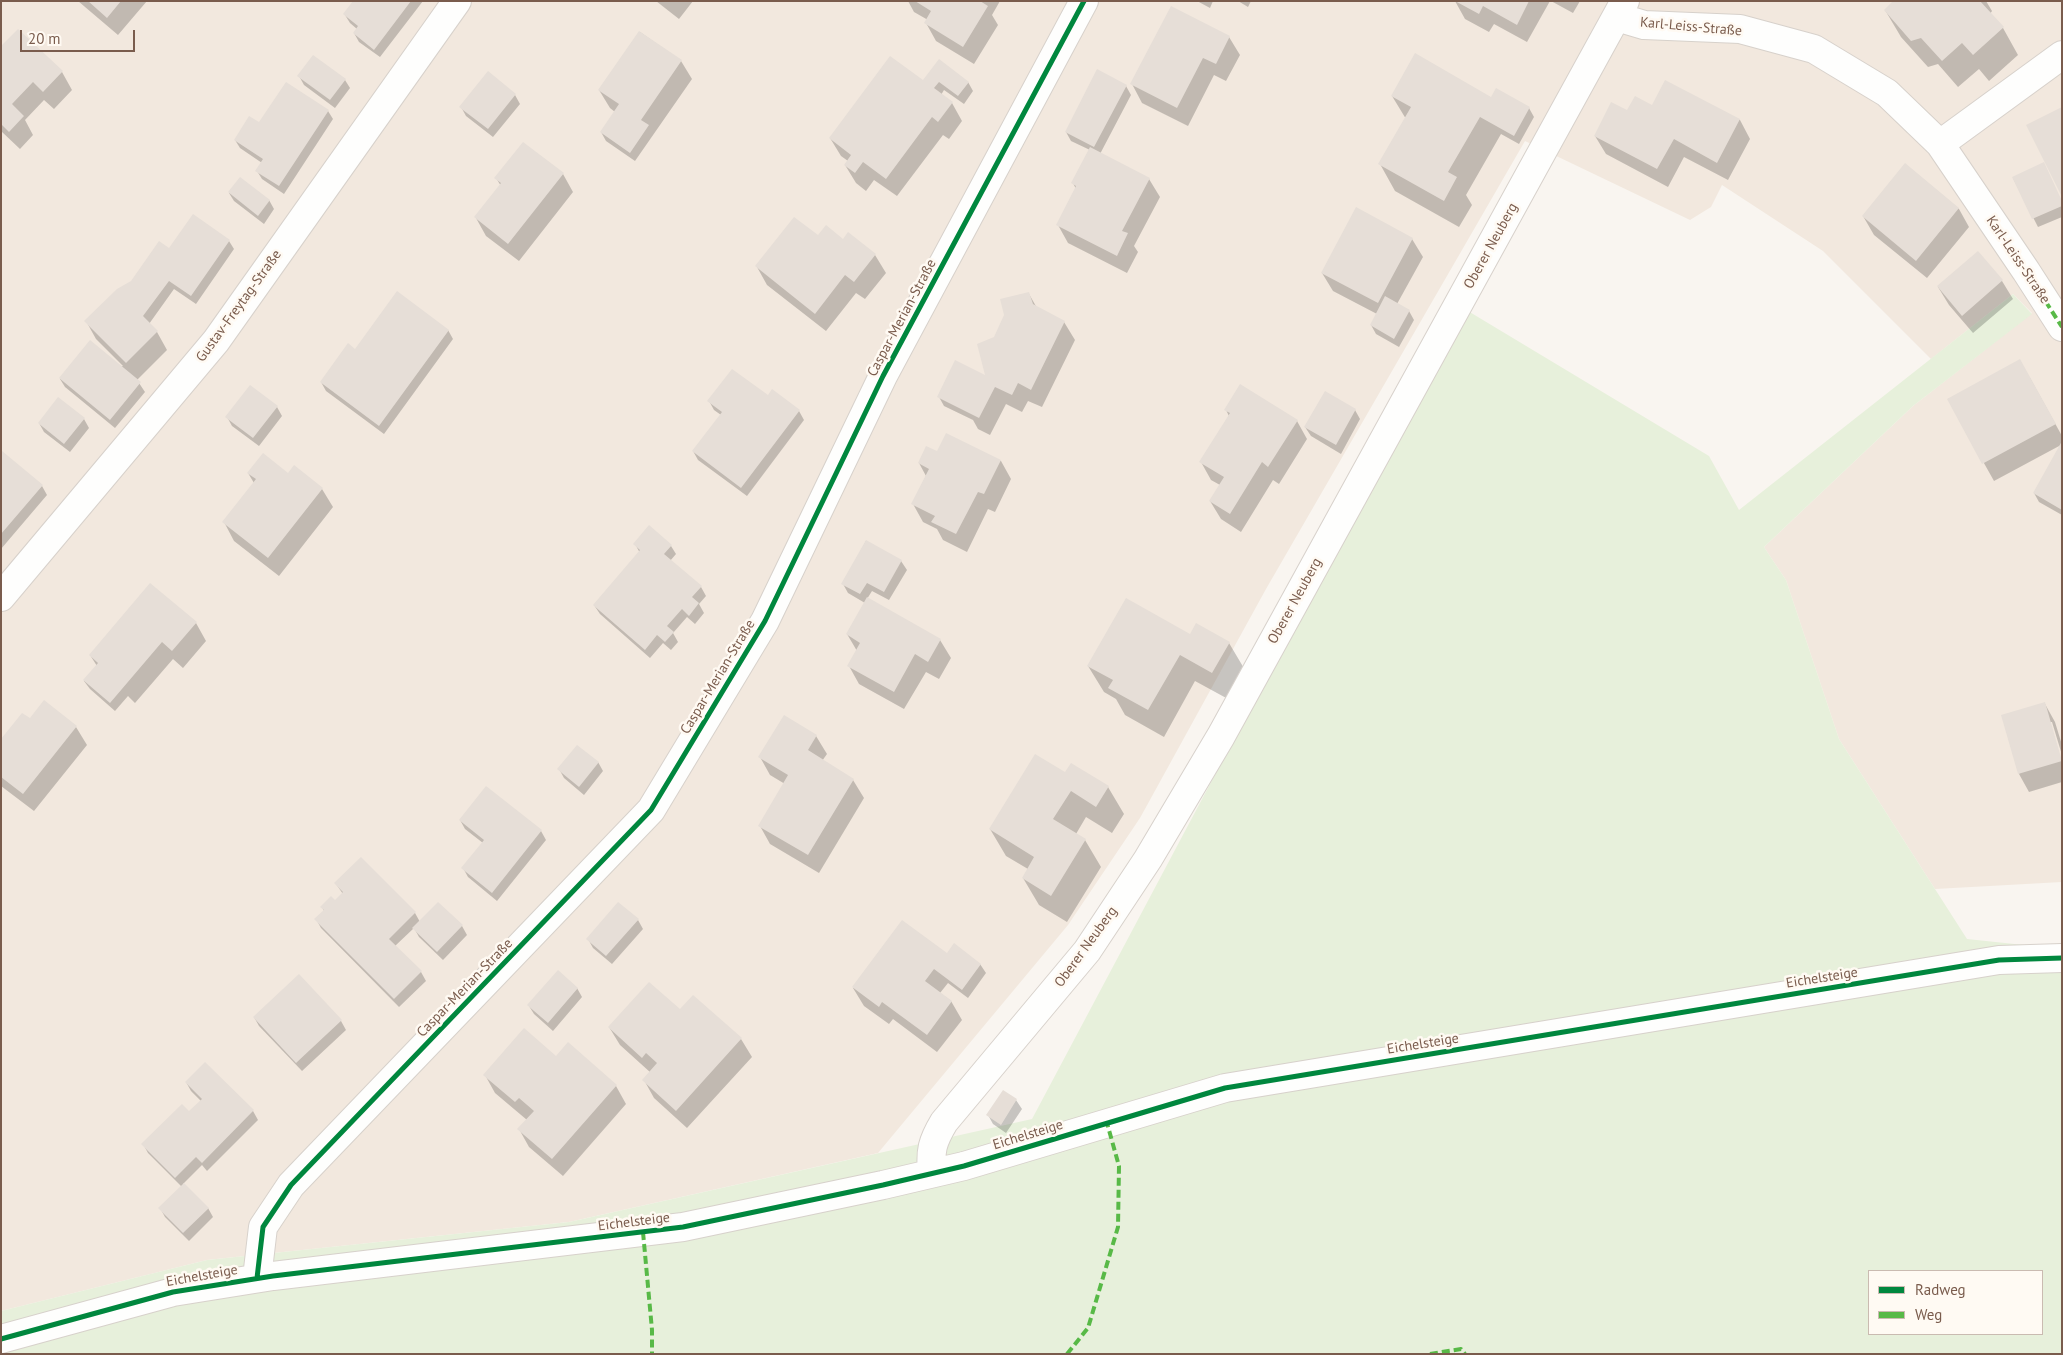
<!DOCTYPE html>
<meta charset="utf-8">
<style>
body{margin:0}
#map{position:relative;width:2063px;height:1355px;overflow:hidden;background:#f9f5f0;font-family:"PT Sans",sans-serif}
canvas{display:block}
.frame{position:absolute;inset:0;border:2px solid #7a5c4d;pointer-events:none}
.legend{position:absolute;left:1868px;top:1270px;width:175px;height:65px;box-sizing:border-box;background:#fffaf3;border:1px solid #cabbb1;margin:0;padding:6px 9px;list-style:none;font-size:15px;color:#7a5c4d}
.legend li{display:flex;align-items:center;gap:10px;height:25px}
.legend b{width:25px;border:1px solid #cabbb1}
.scale{position:absolute;left:20px;top:30px;width:115px;height:22px;box-sizing:border-box;border:2px solid #7a5c4d;border-top:0;padding-left:6px;font-size:15px;line-height:18px;white-space:nowrap;color:#7a5c4d;-webkit-text-stroke:4px #fffaf3;paint-order:stroke}
</style>
<div id="map">
<canvas width="2063" height="1355"></canvas>
<div class="frame"></div>
<ul class="legend">
<li><b style="height:6px;background:#00873e"></b>Radweg</li>
<li><b style="height:6px;background:#58b947"></b>Weg</li>
</ul>
<div class="scale">20 m</div>
</div>
<script>
const context = document.querySelector('canvas').getContext('2d');
context.lineJoin = 'round';
function paint(path, color) {
  context.fillStyle = color;
  context.fill(path, 'evenodd');
}
function trace(path, color, width, dash) {
  context.strokeStyle = color;
  context.lineWidth = width;
  context.lineCap = dash ? 'butt' : 'round';
  context.setLineDash(dash || []);
  context.stroke(path);
}
function label(font, color, halo, rows, align = 'center') {
  context.font = font + ' "PT Sans",sans-serif';
  context.lineWidth = 5;
  context.setLineDash([]);
  context.textBaseline = 'middle';
  context.strokeStyle = halo;
  context.fillStyle = color;
  for (const [text, x, y, turn = 0] of rows) {
    context.save();
    context.translate(x, y);
    context.rotate((+turn || 0) * Math.PI / 180);
    context.textAlign = isNaN(turn) ? turn : align;
    if (halo) context.strokeText(text, 0, 0);
    context.fillText(text, 0, 0);
    context.restore();
  }
}
const residential = new Path2D(`
 M1,1H2062V882L1935,889L1839,739L1786,580L1764,547L1913,406L2032,313L2013,294L1931,359L1823,251L1722,185L1711,207L1690,220L1525,141L1266,589L1140,818L1068,925L878,1153L569,1222L207,1260L1,1311Z`);
const green = new Path2D(`
 M2013,294L2032,314L1913,406L1764,547L1786,580L1839,739L1967,939L2062,949V1354H1V1311L207,1260L569,1222L1032,1119L1463,308L1709,456L1739,510ZM1869,1271H2042V1334H1869Z`);
const shadow = new Path2D(`
 M78,1H147L118,35Z
 M355,1H423L380,57L359,42L354,33L357,29L350,23L345,15Z
 M656,1H693L679,19Z
 M908,1H1000L992,15L998,25L974,64L936,41L926,23L928,20L914,12Z
 M1197,1H1213L1210,8Z
 M1238,1H1251L1248,7Z
 M1455,1H1550L1527,42L1494,24L1489,32L1465,19Z
 M1551,1H1580L1573,13Z
 M1895,1H1986L1992,11L1990,14L2003,28L2018,55L1989,81L1979,69L1958,87L1938,64L1928,67L1901,37L1885,10Z
 M640,32L681,61L692,79L635,161L606,141L601,132L615,112L610,108L599,90Z
 M1229,37L1240,55L1226,81L1214,75L1188,126L1142,103L1132,84Z
 M1,48L62,72L72,90L54,109L44,100L25,120L33,135L20,149L1,131Z
 M299,76L345,80L350,88L335,108L304,85Z
 M925,80L968,82L973,91L964,104L944,90L941,95L952,103L962,121L949,139L943,135L897,196L874,180L866,191L856,183L845,165L848,161L841,156L830,138Z
 M1666,82L1740,120L1750,139L1728,180L1684,157L1668,187L1606,154L1595,136L1628,112L1652,107Z
 M1126,86L1131,95L1100,154L1149,179L1160,197L1134,246L1138,252L1127,273L1068,243L1058,225L1076,189L1073,183L1090,150L1071,141L1066,132Z
 M515,95L520,104L493,137L466,116L461,107Z
 M1392,96L1491,99L1529,108L1534,117L1519,144L1501,134L1466,195L1472,205L1459,227L1395,191L1380,164L1406,119Z
 M328,111L333,119L284,194L262,179L257,171L262,163L240,148L235,140L259,124Z
 M1905,165L1959,209L1969,227L1927,278L1874,235L1863,216Z
 M563,174L573,192L519,261L486,236L476,218L501,186L496,178Z
 M2013,178L2062,202V217L2038,227Z
 M229,193L269,200L274,209L264,224L234,201Z
 M818,237L843,240L875,255L886,273L865,299L856,293L826,331L767,285L757,267Z
 M1412,239L1423,257L1397,304L1409,311L1414,320L1399,347L1376,334L1371,325L1377,314L1333,291L1322,273Z
 M229,241L234,249L196,304L174,289L149,324L157,332L167,350L137,380L145,392L115,428L65,387L60,379L123,366L96,339L86,321L170,249Z
 M1978,253L2002,281L2013,299L1973,333L1949,305L1938,287Z
 M1029,294L1037,308L1064,322L1075,340L1042,407L1028,401L1022,412L1006,404L990,435L978,429L973,420L944,406L939,397L987,377Z
 M448,330L453,339L384,434L326,391L321,382L356,350Z
 M2030,378L2062,436V515L2039,502L2034,493L2061,445L1994,481L1948,399Z
 M773,391L799,411L804,420L747,496L698,460L693,451L721,415L714,410L709,401L768,397Z
 M277,407L282,416L259,446L232,426L227,417Z
 M1226,410L1297,421L1307,439L1279,484L1273,480L1241,532L1221,519L1210,501L1220,485L1211,480L1201,462L1229,416Z
 M1355,410L1360,419L1341,454L1311,436L1305,427Z
 M84,419L89,428L70,452L44,432L39,423Z
 M947,435L1001,461L1011,479L995,512L988,509L967,552L943,540L937,529L923,522L913,504L926,476L919,463L938,453Z
 M1,454L42,486L47,495L1,549Z
 M294,467L322,489L333,507L279,576L234,541L224,522L254,483L248,473L288,475Z
 M866,541L901,561L907,570L889,600L872,591L867,599L940,640L951,658L939,679L926,672L904,709L859,684L849,666L857,651L847,634L865,603L848,593L843,584Z
 M635,544L671,546L676,554L670,561L701,587L706,596L699,604L704,613L695,624L687,617L673,633L678,642L671,650L663,643L650,658L600,614L594,605L640,553Z
 M196,623L206,641L183,668L173,659L135,703L128,696L115,711L90,689L84,681L97,666L90,655Z
 M1190,636L1229,643L1245,670L1228,699L1195,681L1164,737L1125,715L1116,699L1104,692L1088,666Z
 M2045,704L2055,722L2062,745V755L2052,722H2050L2062,764V782L2029,792L2019,774Z
 M30,720L76,727L87,745L34,811L1,786V741Z
 M816,736L827,754L822,761L853,780L864,798L819,873L770,844L760,826L785,784L770,775L760,757Z
 M598,762L603,771L584,795L564,778L559,769Z
 M1066,774L1108,787L1124,814L1112,833L1086,817L1076,834L1085,840L1101,867L1067,922L1039,905L1023,878L1028,869L1006,856L990,829Z
 M487,788L541,831L546,840L497,901L468,877L463,868L483,843L465,829L460,820Z
 M361,859L415,913L420,922L462,926L467,935L443,960L419,937L414,928L395,946L421,972L426,981L399,1007L321,928L316,919L324,911L322,907L335,902L343,894L336,884Z
 M638,920L643,929L612,964L593,948L588,939Z
 M947,955L980,964L986,973L968,998L948,983L940,993L951,1001L962,1020L937,1052L893,1019L889,1024L864,1006L853,988Z
 M577,988L582,997L553,1031L534,1014L529,1006Z
 M680,1011L741,1039L752,1057L687,1128L654,1098L644,1080L651,1073L620,1045L609,1027Z
 M254,1017L341,1021L346,1030L302,1071L259,1026Z
 M556,1057L616,1086L626,1104L563,1176L529,1147L519,1129L527,1120L495,1093L485,1075Z
 M186,1082L253,1111L258,1120L207,1171L202,1165L183,1184L208,1208L213,1217L189,1241L165,1217L160,1208L182,1187L148,1153L143,1144L189,1113L201,1101L191,1091Z
 M1003,1092L1016,1100L1022,1109L1006,1133L993,1124L988,1115Z`);
const building = new Path2D(`
 M88,1H121L107,18Z
 M353,1H411L374,50L353,33L358,26L343,14Z
 M915,1H980L988,6L963,47L924,23L931,11Z
 M1455,1H1529L1517,25L1483,6L1479,14Z
 M1893,1H1980L2004,27L1973,55L1962,43L1942,61L1921,38L1911,41L1884,10Z
 M1171,6L1230,36L1216,64L1203,58L1177,108L1130,84Z
 M18,29L63,71L43,92L33,82L12,104L24,116L9,132L1,124V46Z
 M639,31L682,60L641,120L649,125L630,153L600,132L619,104L598,90Z
 M1415,53L1491,97L1496,88L1530,107L1514,136L1480,117L1448,172L1457,177L1444,201L1378,164L1411,107L1391,96Z
 M313,55L346,79L330,100L297,76Z
 M890,56L923,80L939,59L969,82L958,96L939,82L934,88L953,102L938,122L932,117L886,179L863,162L855,173L844,165L851,155L829,138Z
 M1097,69L1127,85L1094,147L1065,132Z
 M488,71L516,94L488,129L459,107Z
 M1665,80L1740,119L1717,163L1674,139L1657,169L1594,136L1611,102L1627,110L1635,96L1652,105Z
 M286,82L329,110L279,186L255,171L263,159L234,140L249,116L259,122Z
 M2062,107V197L2026,125Z
 M523,142L564,173L508,244L474,217L501,183L494,178Z
 M1090,147L1150,178L1122,231L1128,233L1117,256L1056,225L1076,186L1071,183Z
 M2044,162L2062,201V206L2032,219L2012,177Z
 M1905,163L1959,208L1916,261L1862,216Z
 M240,177L270,200L258,216L228,192Z
 M1356,207L1413,238L1378,303L1321,273Z
 M193,214L230,240L191,296L169,281L143,316L158,331L126,363L84,321L117,289L131,281L159,241L169,248Z
 M794,217L818,235L826,225L843,239L848,232L876,254L854,282L845,275L815,314L755,266Z
 M1978,251L2003,280L1962,316L1937,286Z
 M397,291L449,330L379,426L320,382L348,343L355,349Z
 M1029,292L1033,304L1065,321L1031,390L1018,383L1012,395L995,387L979,418L937,397L955,360L985,375L977,344L994,337L1004,315L1000,299Z
 M1385,296L1410,310L1394,339L1370,325Z
 M90,340L141,382L110,420L59,378Z
 M2020,359L2056,424L1982,464L1947,399Z
 M732,369L768,395L772,389L800,410L741,488L692,451L722,412L707,401Z
 M1240,384L1298,420L1268,467L1262,462L1230,514L1209,501L1224,477L1199,462L1230,413L1224,410Z
 M250,385L278,406L253,438L225,417Z
 M1325,391L1356,409L1336,445L1304,427Z
 M58,397L85,418L64,444L38,423Z
 M946,433L1001,460L984,494L978,492L956,534L931,522L935,516L911,504L929,469L918,463L926,446L937,451Z
 M2062,441V510L2033,493Z
 M2,451L43,485L1,534V452Z
 M263,453L288,473L294,465L323,488L268,558L222,522L256,479L247,473Z
 M649,525L672,545L664,554L702,586L692,597L699,603L689,616L682,609L667,626L674,632L665,642L657,635L645,650L593,605L640,550L633,544Z
 M866,540L902,560L884,592L867,583L860,594L841,584Z
 M150,583L197,622L172,651L162,642L110,703L83,680L98,663L89,655Z
 M867,597L941,639L928,662L915,654L894,692L847,666L860,643L846,634Z
 M1126,598L1190,634L1196,623L1230,642L1212,673L1180,655L1148,710L1108,688L1113,680L1087,666Z
 M44,700L77,726L23,794L1,777V739L22,713L30,718Z
 M2045,702L2062,761L2018,774L2001,715Z
 M784,715L817,735L808,750L854,779L808,855L758,826L788,775L758,757Z
 M577,745L599,762L579,787L557,769Z
 M1035,754L1065,772L1071,763L1109,786L1096,807L1071,791L1053,819L1086,839L1051,896L1022,878L1034,857L989,829Z
 M486,786L542,830L492,893L461,868L484,840L459,820Z
 M361,857L416,912L389,939L422,971L394,999L314,919L324,910L320,907L331,896L335,900L343,892L334,883Z
 M438,902L463,925L437,952L412,928Z
 M618,902L639,919L606,956L586,939Z
 M902,920L947,953L954,943L981,964L962,990L934,969L925,981L952,1001L927,1035L882,1002L879,1007L852,987Z
 M558,970L578,988L548,1023L527,1005Z
 M299,974L342,1020L296,1063L253,1017Z
 M649,982L680,1009L693,995L742,1038L676,1111L642,1080L657,1063L646,1053L642,1058L608,1027Z
 M524,1028L556,1056L568,1042L617,1085L552,1159L517,1129L534,1111L519,1098L515,1102L483,1075Z
 M205,1062L254,1110L202,1163L196,1157L175,1178L141,1144L182,1104L189,1111L202,1099L185,1082Z
 M1003,1090L1017,1099L1001,1125L986,1115Z
 M184,1183L209,1208L183,1233L158,1208Z`);
const minor = new Path2D(`
 M1617,17L1644,25L1740,29L1814,49L1887,93L1940,144L2026,271L2062,327
 M1940,144L2062,55
 M1,597L216,341L457,1
 M932,1173C930,1151 932,1142 944,1122L1087,951L1148,859L1221,736L1625,1
 M257,1278L263,1227L291,1185L651,810L765,621L883,376L1084,1
 M1,1339L173,1292L273,1276L683,1227L883,1185L964,1166L1225,1088L1999,960L2062,958`);
const quiet = new Path2D(`
 M2026,271L2062,327
 M643,1232L652,1330V1354
 M1067,1354L1088,1328L1118,1227L1119,1166L1107,1123
 M1430,1354L1461,1349L1465,1354`);
const cycleway = new Path2D(`
 M257,1278L263,1227L291,1185L651,810L765,621L883,376L1084,1
 M1,1339L173,1292L273,1276L683,1227L883,1185L964,1166L1225,1088L1999,960L2062,958`);
const streetNames = [
 ["Karl-Leiss-Straße",1691,27,5],
 ["Oberer Neuberg",1491,246,-61],
 ["Karl-Leiss-Straße",2018,260,56],
 ["Gustav-Freytag-Straße",239,306,-54],
 ["Caspar-Merian-Straße",902,318,-62],
 ["Oberer Neuberg",1295,601,-61],
 ["Caspar-Merian-Straße",718,677,-59],
 ["Oberer Neuberg",1086,947,-54],
 ["Eichelsteige",1822,978,-9],
 ["Caspar-Merian-Straße",465,988,-46],
 ["Eichelsteige",1423,1044,-9],
 ["Eichelsteige",1028,1135,-17],
 ["Eichelsteige",634,1222,-7],
 ["Eichelsteige",202,1276,-10]
];
paint(residential, '#f2e8de');
paint(green, '#e7f0db');
paint(shadow, '#0003');
paint(building, '#e6ded7');
trace(minor, '#d7d1cb', 30);
trace(minor, '#fefefd', 28);
trace(quiet, '#58b947', 4, [8, 4]);
trace(cycleway, '#00873e', 5);
label('14px', '#7a5c4d', '#fffaf3', streetNames);
</script>
